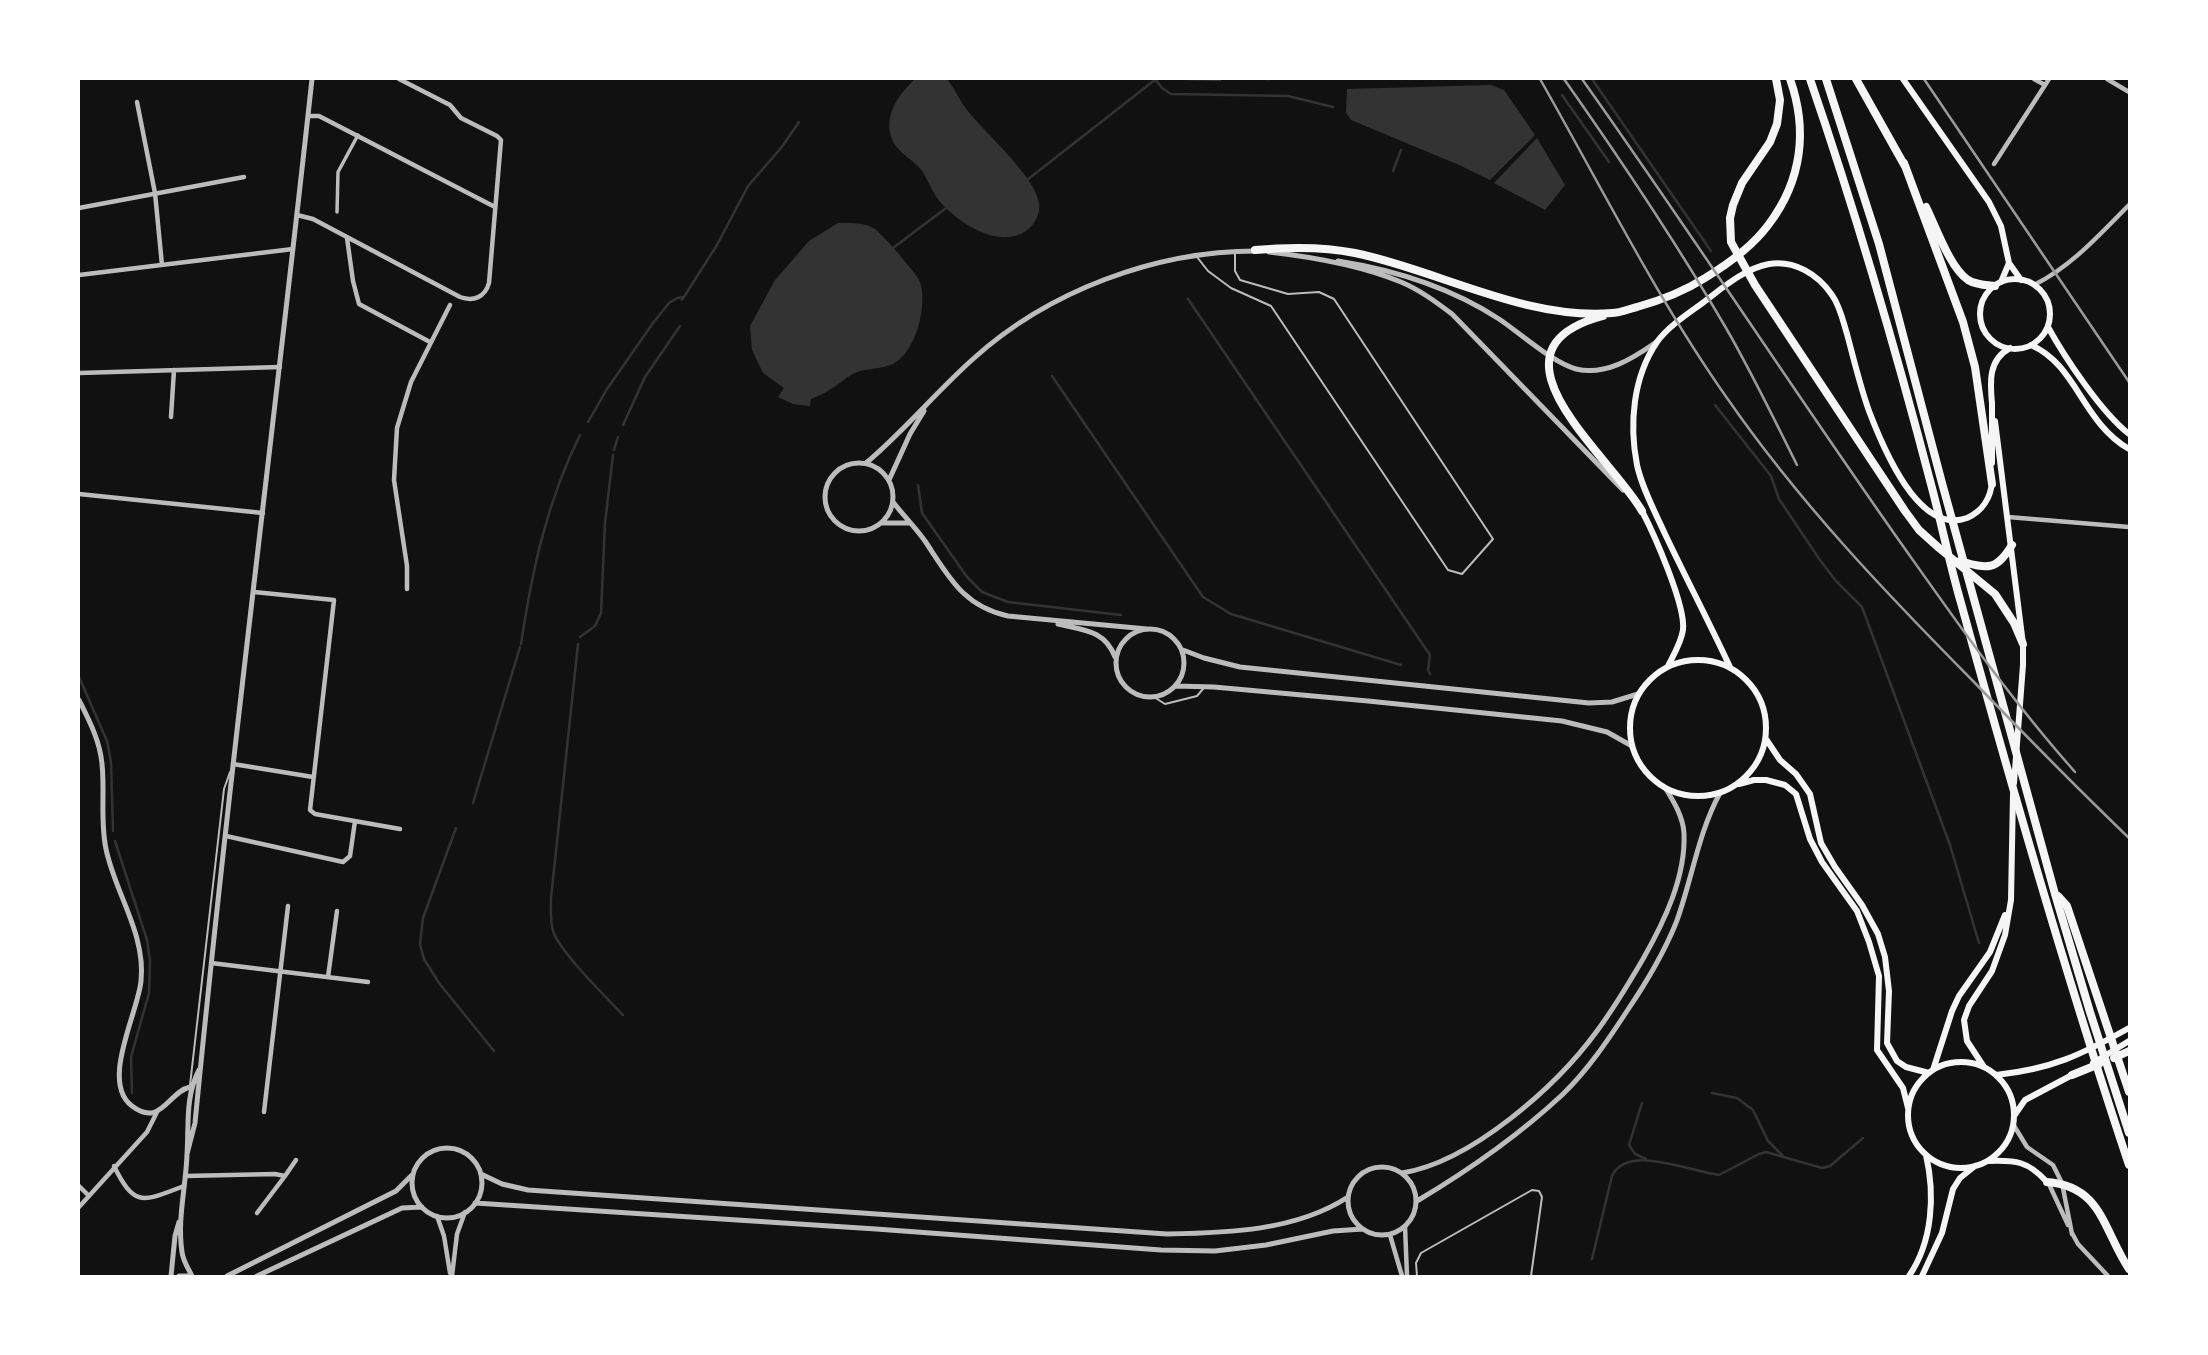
<!DOCTYPE html>
<style>
body{margin:0}
#map{position:relative;width:2208px;height:1355px;overflow:hidden;background:#111;font-family:Karla,sans-serif}
canvas{display:block}
.frame{position:absolute;inset:0;border:80px solid #fff;pointer-events:none}
</style>
<div id="map">
<canvas width="2208" height="1355"></canvas>
<div class="frame"></div>
</div>
<script>
const context = document.querySelector('canvas').getContext('2d');
context.lineJoin = 'round';
function paint(path, color) {
  context.fillStyle = color;
  context.fill(path, 'evenodd');
}
function trace(path, color, width, dash) {
  context.strokeStyle = color;
  context.lineWidth = width;
  context.lineCap = dash ? 'butt' : 'round';
  context.setLineDash(dash || []);
  context.stroke(path);
}
const water = new Path2D(`
 M915,79H947C955,89 960,101 967,110C985,133 1035,176 1039,203C1041,214 1034,225 1026,231C999,249 960,224 941,203C933,194 929,182 922,171C915,161 902,155 895,145C880,120 897,96 915,79Z
 M1491,85L1504,90L1535,135L1490,180L1459,165L1351,120L1346,113L1347,89Z
 M1537,138L1565,185L1545,210L1494,183Z
 M838,223C850,223 864,222 875,229C882,234 918,275 920,282C927,303 918,341 902,357C890,370 873,367 857,372C847,376 840,384 831,389C825,393 818,396 811,399L810,406L793,404L778,397L784,388L763,373L752,350L750,326L775,280L809,241Z`);
const stream = new Path2D(`
 M1155,79L1162,88L1171,94L1288,96L1333,107
 M1185,79L1220,80
 M1266,79H1270
 M1592,79L1711,251
 M1562,95L1609,162
 M1393,171L1401,150
 M1027,180L1156,79
 M893,248L946,208
 M1188,299L1430,655L1428,670L1430,674
 M682,300L717,245L748,186L781,148L799,122
 M1052,376L1203,597L1231,614L1401,665
 M1715,405L1771,476L1779,499L1820,560L1836,581L1862,607L1950,845L1979,943
 M588,422L607,389L653,323L669,303L677,298L684,297
 M623,425L645,377L680,326
 M614,450L618,437
 M918,485L922,513L967,577L982,592L1008,602L1121,615
 M580,637L595,626L601,613L605,523L613,455
 M521,644C532,571 547,501 580,435
 M578,644L551,898C551,909 550,920 553,931C560,952 606,997 623,1015
 M79,677L107,741L111,762L113,831
 M473,803L520,647
 M456,828L423,918L420,944L424,959L439,983L494,1051
 M115,841L147,940L150,961L149,993L131,1057L132,1093
 M1712,1093L1737,1098L1753,1110L1768,1141L1783,1156
 M1642,1103L1629,1145L1635,1154L1646,1159
 M1592,1259L1612,1176C1628,1143 1692,1172 1719,1175L1759,1154L1766,1152L1822,1168L1830,1166L1863,1138`);
const service = new Path2D(`
 M1197,257L1208,271L1231,288L1271,306L1448,570L1462,574L1493,539L1334,299L1319,292L1288,294L1240,280L1235,271V254
 M1154,697L1165,704L1197,696L1203,689
 M190,1085L224,789L230,772
 M1417,1276L1416,1263L1421,1253L1532,1190L1539,1191L1542,1197L1531,1276`);
const pedestrian = new Path2D(`
 M337,212L338,172L358,135`);
const minor = new Path2D(`
 M2034,79L2045,85
 M2107,79L2129,92
 M137,102L155,193L162,265
 M309,116H319L495,207
 M1994,164L2049,79
 M79,208L244,177
 M297,215L313,219L460,297C474,302 485,297 489,283L501,140L497,136L461,118L450,105L399,79
 M347,238L353,281L359,304L430,342
 M79,275L293,249
 M2034,285C2072,266 2100,234 2129,205
 M79,373L280,367
 M171,417L174,370
 M79,494L263,513
 M2008,517L2129,527
 M407,589V566L394,480L397,428L411,382L450,305
 M254,592L334,600L310,810L315,814L400,829
 M233,764L313,777
 M226,836L343,862L350,856L355,821
 M211,963L368,982
 M328,977L337,911
 M264,1112L288,906
 M2013,1124L2027,1147L2053,1165L2062,1183L2072,1234
 M114,1166C135,1209 144,1201 184,1186
 M185,1176L275,1174L285,1176L257,1213
 M285,1176L296,1160
 M2048,1182L2068,1225
 M79,1186L89,1196
 M79,1207L147,1132L157,1112
 M437,1216L444,1236L450,1273
 M1405,1226L1407,1276
 M2072,1233L2078,1244L2108,1276
 M1390,1235L1402,1276
 M452,1276L457,1234L465,1212`);
const tertiary = new Path2D(`
 M1269,252C1313,257 1360,265 1401,282C1420,290 1436,302 1452,314L1623,490
 M1338,261C1395,270 1450,287 1499,319C1520,333 1553,363 1576,369C1605,376 1632,359 1655,343
 M825 497a34 34 0 1 1 68 0a34 34 0 1 1-68 0Z
 M866,463C904,431 936,392 973,359C1048,291 1155,251 1256,251
 M889,480L910,434L924,411
 M893,502C903,515 915,527 925,541C949,577 963,606 1008,616L1147,629
 M881,523H909
 M1058,624C1083,630 1105,630 1115,657
 M1116 663a34 34 0 1 1 68 0a34 34 0 1 1-68 0Z
 M1183,650L1204,658L1240,667L1589,703L1612,702L1638,694
 M1176,686L1214,687L1368,701L1562,721L1607,732L1632,746
 M79,700C89,720 100,741 102,764C105,792 100,821 106,849C115,893 146,934 141,981C138,1013 100,1082 132,1106C161,1128 168,1092 190,1087
 M412 1183a35 35 0 1 1 70 0a35 35 0 1 1-70 0Z
 M187,1154L195,1123C229,774 274,427 312,79
 M1348 1201a34 34 0 1 1 68 0a34 34 0 1 1-68 0Z
 M1402,1173C1471,1162 1556,1087 1597,1031C1614,1008 1629,983 1643,959C1664,922 1686,877 1684,833C1683,817 1674,802 1666,789
 M481,1174L502,1184L528,1190L1167,1234C1227,1233 1296,1231 1348,1197
 M1417,1201C1469,1170 1518,1136 1562,1095C1588,1070 1608,1040 1627,1011C1646,983 1663,955 1676,923C1692,880 1698,833 1720,793
 M475,1203L876,1229L1161,1250L1215,1251L1266,1245L1333,1231L1363,1229
 M171,1276L175,1236L179,1222
 M179,1276H192
 M192,1276C188,1268 183,1261 182,1252C177,1219 186,1187 187,1154C189,1124 185,1097 199,1070
 M227,1276L396,1191L412,1175
 M257,1276L402,1208L422,1207`);
const secondary = new Path2D(`
 M1903,79L1989,202L2001,226L2009,263L2021,280
 M1980 314a35 35 0 1 1 70 0a35 35 0 1 1-70 0Z
 M2001,282L2009,263
 M2048,327C2065,358 2102,413 2129,434
 M2031,345C2077,365 2082,422 2129,449
 M1992,402V463
 M1992,404C1990,382 1988,360 2010,348
 M1995,421L2023,644V665L2014,783
 M1642,511C1654,534 1686,606 1683,630C1681,643 1674,654 1668,666
 M1630 728a68 68 0 1 1 136 0a68 68 0 1 1-136 0Z
 M1730,667C1709,622 1686,578 1665,534C1655,512 1642,488 1637,465C1629,424 1633,377 1657,342C1666,329 1683,317 1697,307C1718,292 1742,269 1769,264C1794,260 1818,274 1832,295C1840,306 1843,321 1847,334C1854,360 1860,386 1869,411C1882,445 1918,536 1967,518C1983,511 1991,497 1992,481
 M1766,739L1780,760L1796,774L1810,794L1821,843L1835,867L1862,905L1878,934L1885,957L1889,991L1887,1043L1897,1061L1906,1067L1929,1073
 M1739,784L1754,780H1766L1785,785L1796,794L1810,839L1822,862L1857,911L1869,942L1879,976L1877,1050L1903,1088L1908,1108
 M1908 1115a53 53 0 1 1 106 0a53 53 0 1 1-106 0Z
 M2093,1063L2129,1041
 M1984,1067L1967,1041L1964,1020L1969,1006L1992,971L2005,935L2011,900L2013,794
 M1933,1070L1952,1011L1959,996L1990,952L2005,915
 M1996,1075C2052,1069 2081,1055 2129,1028
 M2014,1116L2025,1100L2074,1074
 M1988,1161C2016,1160 2028,1161 2047,1182
 M1909,1276C1933,1241 1935,1194 1926,1155
 M1922,1276L1942,1233L1953,1189L1960,1178L1975,1166`);
const motorway = new Path2D(`
 M1776,79L1780,100L1777,124L1770,142L1742,183L1733,205L1730,218L1731,242L1755,285L1905,511L1919,530L1939,548L1995,594L2014,623L2023,644
 M1810,79C1856,213 1896,350 1932,488C1942,526 1950,565 1961,603C2013,792 2067,980 2129,1165
 M1826,79L1879,244L1942,483L2055,894L2090,1012L2129,1133
 M1856,79L1906,168
 M1904,163L1963,322L1975,367L1992,484
 M1926,207C1936,227 1950,268 1968,280C1976,285 1986,285 1995,286
 M1255,250C1288,247 1321,246 1355,253C1438,270 1524,320 1612,313C1620,313 1629,309 1637,307C1662,300 1683,292 1705,278C1728,264 1753,246 1769,224C1802,180 1808,130 1790,79
 M1603,316C1475,350 1610,455 1642,511
 M1960,561C1988,569 1996,571 2012,545
 M2058,896L2067,906L2129,1092
 M2114,1058L2129,1051
 M2072,1075L2099,1064
 M2047,1182C2102,1186 2103,1230 2129,1269`);
const rail = new Path2D(`
 M1540,79C1601,186 1656,297 1727,398C1799,502 1884,591 1973,681C2024,734 2076,787 2129,838
 M1564,79C1621,160 1676,242 1726,328C1752,373 1774,419 1797,465
 M1582,79C1690,231 1791,387 1898,539C1954,618 2010,699 2075,772
 M1924,79L2129,382`);
paint(water, '#333');
trace(stream, '#333', 2.5);
trace(service, '#bcbcbc', 2);
trace(pedestrian, '#bcbcbc', 3.5);
trace(minor, '#bcbcbc', 4.5);
trace(tertiary, '#bcbcbc', 5);
trace(secondary, '#f5f5f5', 6);
trace(motorway, '#f5f5f5', 8);
trace(rail, '#9a9a9a', 2.5);
</script>
